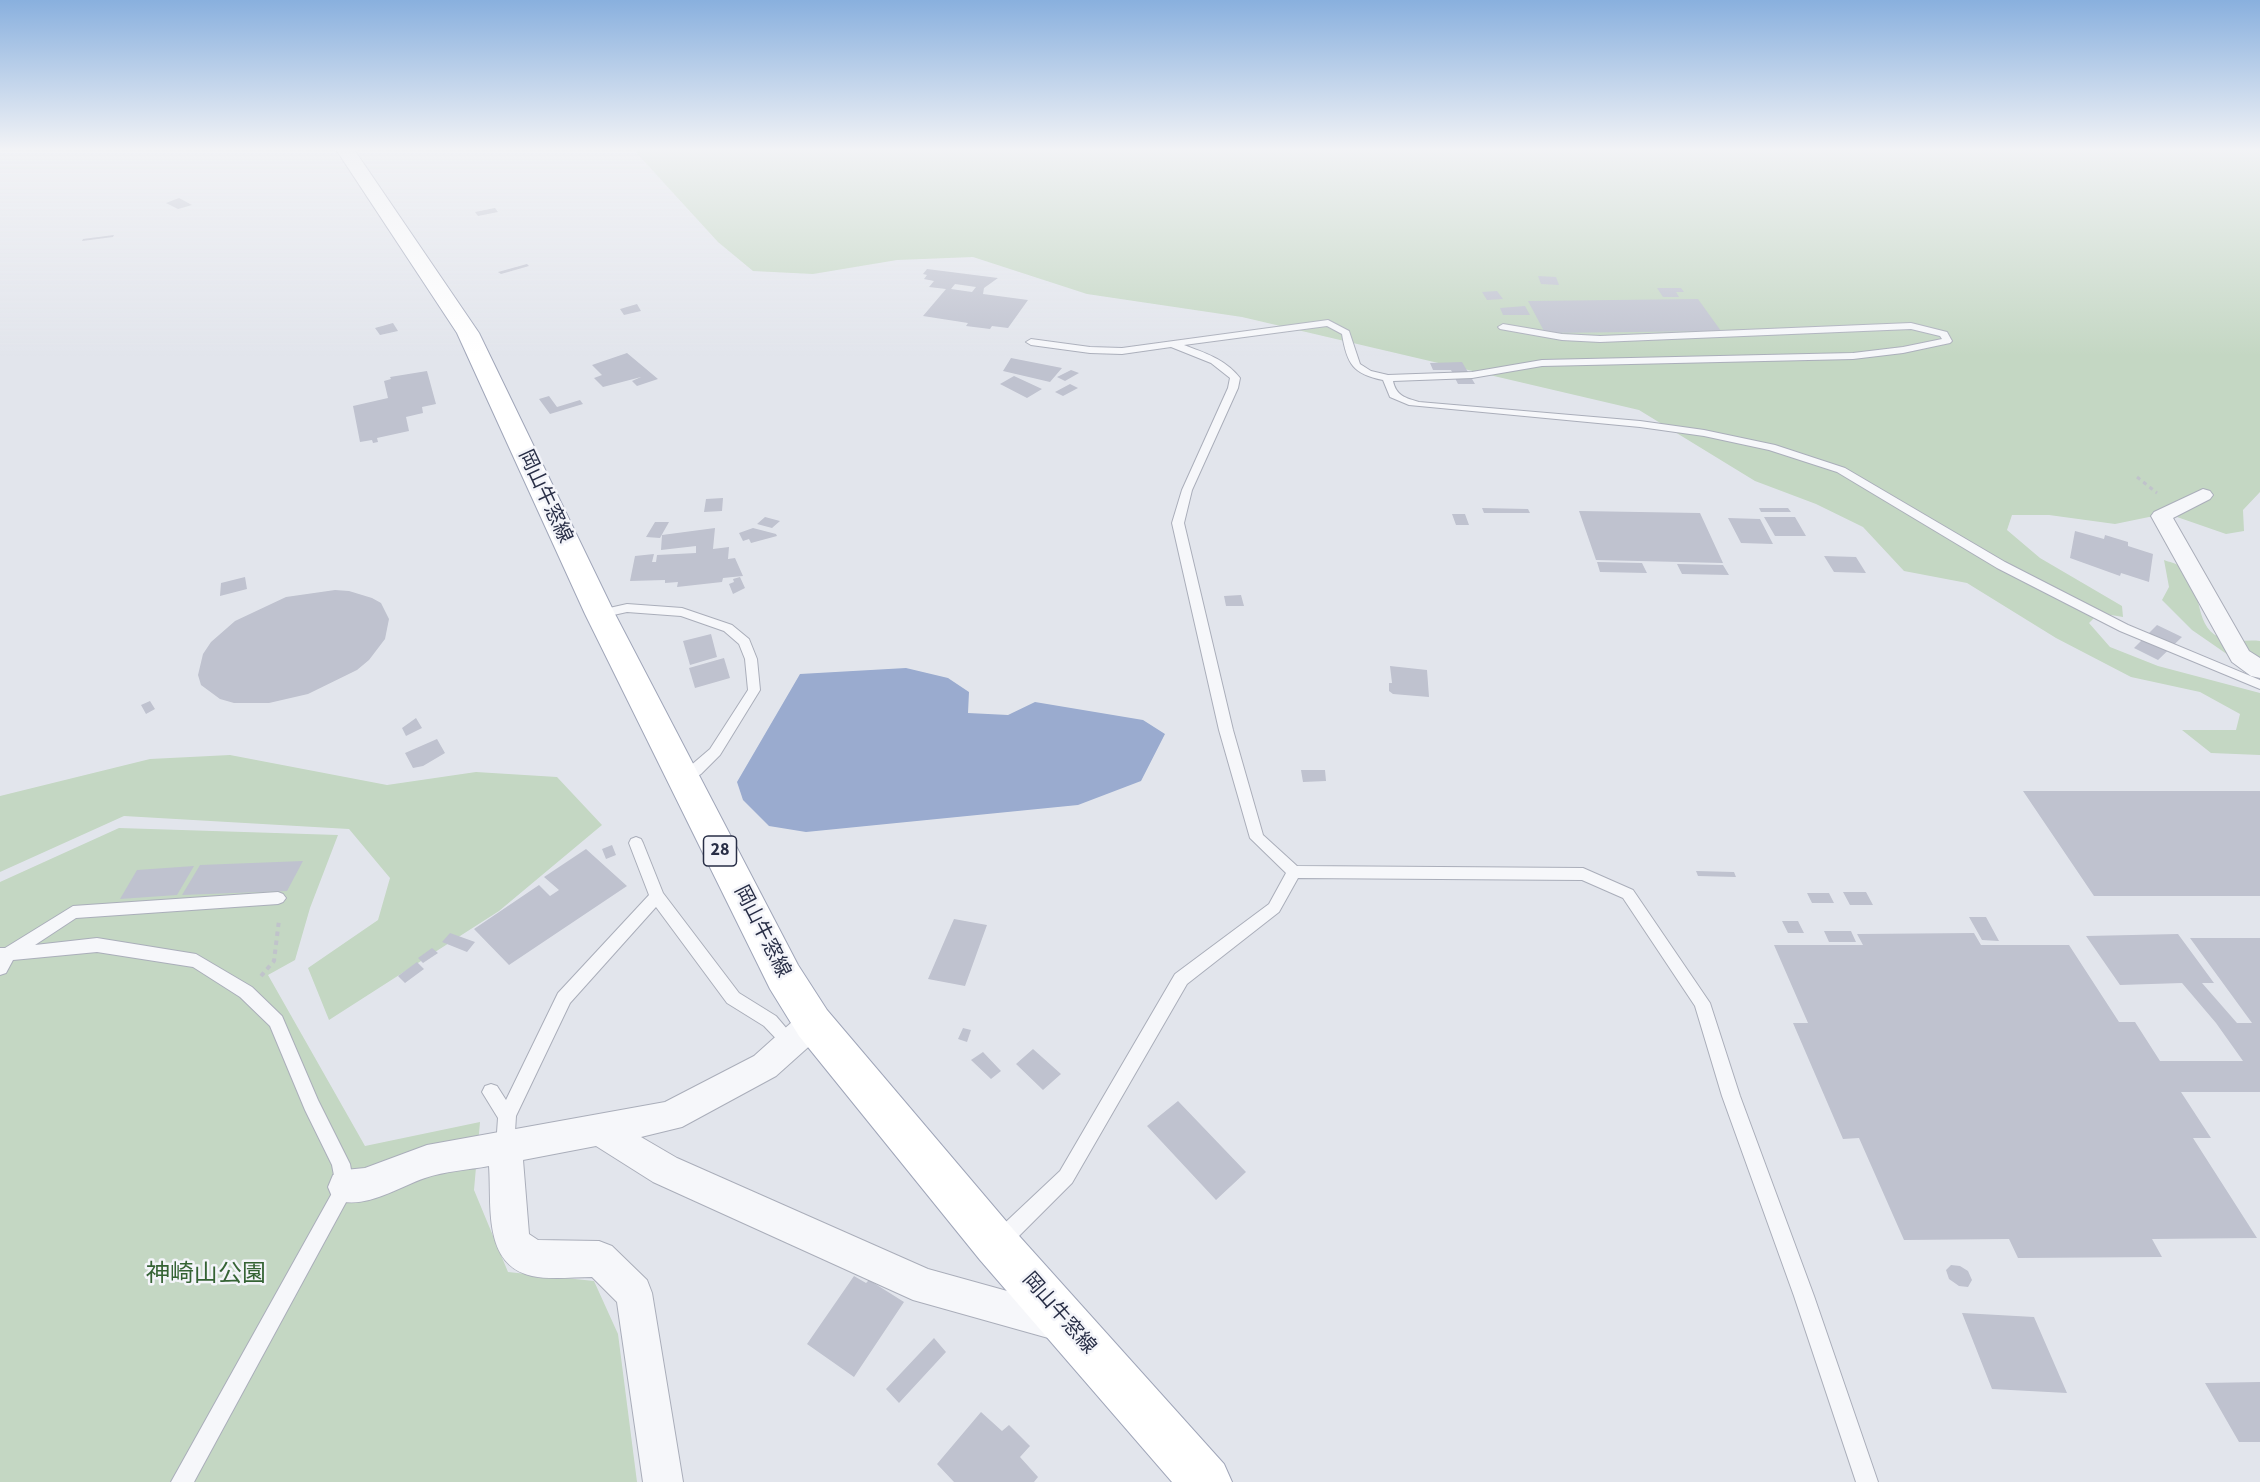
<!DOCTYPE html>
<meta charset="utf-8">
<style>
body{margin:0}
canvas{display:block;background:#e2e5ec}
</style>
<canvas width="2260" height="1482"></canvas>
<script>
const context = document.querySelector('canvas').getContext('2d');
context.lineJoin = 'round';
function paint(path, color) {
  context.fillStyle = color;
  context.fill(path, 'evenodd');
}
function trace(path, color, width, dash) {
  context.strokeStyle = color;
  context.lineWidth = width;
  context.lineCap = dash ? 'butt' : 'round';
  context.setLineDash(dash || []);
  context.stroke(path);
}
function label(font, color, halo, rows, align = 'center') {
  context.font = font + ' "Source Sans 3","Noto Sans JP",sans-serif';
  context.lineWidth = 5;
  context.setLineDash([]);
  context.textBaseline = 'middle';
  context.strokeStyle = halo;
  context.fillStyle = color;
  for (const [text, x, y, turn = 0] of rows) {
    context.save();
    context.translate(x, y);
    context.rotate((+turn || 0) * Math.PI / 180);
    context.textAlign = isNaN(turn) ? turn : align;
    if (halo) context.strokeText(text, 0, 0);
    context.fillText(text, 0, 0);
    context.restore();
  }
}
const green = new Path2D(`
 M632,148H2260V492L2243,510L2244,531L2226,534L2177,517H2149L2115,524L2049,515H2012L2007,530L2040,558L2122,606L2123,617L2099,613L2089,623L2110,647L2158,666L2260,693V755L2211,753L2182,730H2236L2240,714L2200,692L2131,677L2056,638L1967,583L1904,571L1863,527L1816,504L1755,481L1639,410L1242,317L1087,294L973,257L897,260L813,274L753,271L718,242Z
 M2164,560C2169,562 2176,563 2181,567C2204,583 2192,625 2219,637C2233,644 2246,639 2260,641V677L2192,630L2162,600L2169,587Z
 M230,755L387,785L476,772L557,777L602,825L499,911L329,1020L308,968L378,920L390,878L349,829L124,816L0,872V796L150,759Z
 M119,828L338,835L310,908L295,960L268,975L365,1146L480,1122L474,1190L508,1272L594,1281L618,1334L637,1482H0V882Z`);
const water = new Path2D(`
 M906,668L948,678L969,692L968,713L1008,715L1035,702L1143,720L1165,734L1141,781L1078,805L806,832L769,826L743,800L737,782L800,674Z`);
const building = new Path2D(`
 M179,198L192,205L178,209L166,203Z
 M495,208L498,212L478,216L475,212Z
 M114,235L113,237L82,241L83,239Z
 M527,264L529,266L501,274L498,272Z
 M927,269L998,278L984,288L983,294L1028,300L1008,328L992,326L990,329L966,326L968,323L923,316L946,289L929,287L934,281L924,279L927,275L923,274ZM955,284L976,287L972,292L951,289Z
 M1538,276L1556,277L1559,285L1541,284Z
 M1657,288H1681L1684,292H1676L1679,297H1663Z
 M1497,291L1503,299L1487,300L1482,292Z
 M1698,299L1721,331L1545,333L1528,301Z
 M637,304L641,311L624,315L620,309Z
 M1525,306L1530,315H1503L1500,308Z
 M393,323L398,331L380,335L375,328Z
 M627,353L658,379L637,386L632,381L641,377L603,387L594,378L602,375L592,365Z
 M1011,358L1062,368L1050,382L1003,371Z
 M1462,362L1475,384H1458L1451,370H1433L1430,363Z
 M1071,370L1079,373L1065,381L1057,377Z
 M427,371L436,404L422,407L423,413L406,417L409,431L377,438L378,442L373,443L372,440L360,442L353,406L388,398L384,381L391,379L390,377Z
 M1014,376L1042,389L1027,398L1000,384Z
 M1070,384L1078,388L1063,396L1055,392Z
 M549,396L557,407L580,400L583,404L550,414L539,399Z
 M723,498L722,511L704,512L706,499Z
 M1482,508L1528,509L1530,513H1484Z
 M1759,508H1788L1791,512H1761Z
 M1579,511L1700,513L1723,563L1596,560Z
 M1452,514H1465L1469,525H1456Z
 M765,517L780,521L772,528L757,524Z
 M1764,517H1795L1806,536H1775Z
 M1728,518L1760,519L1773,544L1741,543Z
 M655,522H669L660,538L646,537Z
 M715,528L713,549L729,547L728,559L735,558L743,576L723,578L722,582L677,587L678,582L665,583V580L630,581L635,556L654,554L652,562H656L657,555L696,553V546L661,550L662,535Z
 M753,528L776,534L777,536L751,543L749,539L743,541L739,533Z
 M2075,531L2104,539L2105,535L2128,542V546L2153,554L2149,582L2121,573L2120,576L2070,558Z
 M1824,556L1856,557L1866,573L1834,572Z
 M1597,562L1642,563L1647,573L1600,572Z
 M1677,564L1723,565L1729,575L1682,574Z
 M245,577L247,589L220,596L221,583Z
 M740,577L745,588L733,594L729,584L734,582L733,579Z
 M335,590L349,591L372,598L381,603L389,619L385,639L369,660L357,670L308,694L269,703H234L220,699L201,685L198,675L203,654L211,642L235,621L286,597Z
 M1241,595L1244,606H1226L1224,596Z
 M2157,625L2182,637L2158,660L2134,648Z
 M711,634L717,657L690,665L683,641Z
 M724,658L730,678L695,688L689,668Z
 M1390,666L1427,670L1429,697L1393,694L1389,691V683H1392Z
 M150,701L155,709L146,714L141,705Z
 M416,718L422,728L406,736L402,728Z
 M437,739L445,753L423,766L413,768L405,753Z
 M1301,770H1325L1326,781L1303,782Z
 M2023,791H2260V896H2094Z
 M612,845L616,855L606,859L602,849Z
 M586,849L627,886L509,965L474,929L539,885L550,896L559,890L544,877Z
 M303,861L287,891L182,895L200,865Z
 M194,866L177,895L120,899L137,870Z
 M1696,871L1734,872L1736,877L1698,876Z
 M1843,892H1866L1873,905H1850Z
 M1807,893H1829L1834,903H1812Z
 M1969,917H1986L1999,941L1982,940Z
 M954,919L987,925L965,986L928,979Z
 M1782,921H1798L1804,933H1788Z
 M1824,931H1851L1856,942H1829Z
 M450,933L475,942L467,952L442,942Z
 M1974,933L1981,945H2069L2119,1022H2135L2160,1061H2243L2216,1023L2182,983L2120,985L2086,936L2178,934L2214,983H2202L2237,1023H2252L2190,938H2260V1092H2181L2211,1138H2193L2257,1238L2152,1239L2162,1257L2018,1258L2009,1239L1904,1240L1859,1138L1843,1139L1793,1023H1808L1774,945H1863L1857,934Z
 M432,948L438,953L423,963L418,958Z
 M417,962L424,969L405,983L398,976Z
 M963,1028L971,1030L967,1042L958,1039Z
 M1033,1049L1061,1074L1043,1090L1016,1064Z
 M983,1052L1001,1071L991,1079L971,1060Z
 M1178,1101L1246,1172L1216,1200L1147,1126Z
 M1951,1265L1960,1266L1968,1271L1972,1280L1968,1287L1959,1286L1949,1279L1946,1270Z
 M854,1276L866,1283L869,1280L904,1302L854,1377L807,1344Z
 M1962,1313L2034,1317L2067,1393L1992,1389Z
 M934,1338L946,1352L899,1403L886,1389Z
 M2260,1382V1442H2239L2205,1383Z
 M981,1412L1002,1431L1009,1425L1030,1446L1020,1457L1038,1477L1034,1482H954L937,1464Z`);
const pathFar1 = new Path2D(`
 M2137,477L2157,493`);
const path = new Path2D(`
 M261,976L274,961L279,920`);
const service = new Path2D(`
 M1328,320L1349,331L1360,364L1371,371L1388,375L1472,372L1542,360L1853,353L1903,347L1942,339L1940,336L1911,329L1600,342L1562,340L1500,329L1498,327L1503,324L1562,334L1600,336L1911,323L1947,332L1952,341L1950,343L1903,353L1853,359L1542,366L1472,378L1393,381C1396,396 1406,398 1419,402L1640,421L1704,430L1775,445L1845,468L2005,562L2128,625L2260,680V689L2120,631L1997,568L1837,472L1769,450L1704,436L1640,427L1409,405L1390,397L1383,380C1353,374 1347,364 1342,334L1327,326L1184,345C1205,353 1225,359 1240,378L1238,388L1192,490L1184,523L1233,730L1263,835L1297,866L1583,868L1633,890L1710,1003L1740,1096L1814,1296L1878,1482H1856L1794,1296L1722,1096L1695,1006L1623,898L1582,880L1298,878L1279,912L1187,984L1072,1183L1007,1248L1000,1250L993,1248L991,1241L993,1234L1060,1171L1175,974L1269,904L1286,873L1250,838L1219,730L1172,523L1182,490L1228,388L1230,378L1211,363L1171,347L1122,354L1090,353L1031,345L1026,342L1031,339L1090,347L1122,348Z
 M627,604L682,608L732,625L749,639L757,659L760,690L720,755L701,774L688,782H678L676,778L710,749L748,690L745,659L739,644L724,631L681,616L627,612L600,618L594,614L596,611Z
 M636,837L641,839L643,843L663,893L739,993L776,1016L799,1043L797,1048L791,1050L785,1048L764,1026L727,1003L656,907L570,1003L516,1116L514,1147L511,1153L505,1155L499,1153L496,1147L498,1118L482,1092L485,1086L491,1084L497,1086L506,1100L558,993L649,895L629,843L631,839Z
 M278,892L283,894L286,898L283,902L278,904L76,918L35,945L97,938L196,954L252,987L282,1016L318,1100L350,1164L354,1187L351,1193L194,1482H171L336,1186L332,1165L305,1110L270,1026L240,997L193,967L97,952L13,960L6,973L0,975V948H5L73,906Z`);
const minor = new Path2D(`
 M2203,489L2210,491L2213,495L2210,499L2173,518L2249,651L2260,658V678L2251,676L2232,662L2151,516L2154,512Z
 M813,1009L824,1013L829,1023L824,1033L776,1076L682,1127L641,1137L677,1158L928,1269L1072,1309L1078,1322L1072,1335L1059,1341L913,1300L653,1182L596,1146L523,1160L529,1234L538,1240L599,1241L612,1246L647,1280L652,1293L683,1482H643L617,1302L592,1277C573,1277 550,1280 532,1276C482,1265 492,1204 489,1166C468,1170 445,1171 425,1178C396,1188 364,1211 333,1199L328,1187L333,1175L345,1170L365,1168L427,1145L665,1102L754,1056L802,1013Z`);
const primary = new Path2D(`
 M335,148H353L479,333L615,614L798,965L827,1010L1012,1228L1224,1464L1232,1482H1172L980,1260L799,1036L770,989L585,614L457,333Z`);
const shields = [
 [720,851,33]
];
const shieldNames = [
 ["28",720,851]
];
const streetNames = [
 ["岡山牛窓線",544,497,65],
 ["岡山牛窓線",761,932,63],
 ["岡山牛窓線",1058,1314,49]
];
const nearParknames = [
 ["神崎山公園",206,1276]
];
paint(green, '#c4d7c3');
paint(water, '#9aabcf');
paint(building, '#bfc2cf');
trace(service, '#aaaeba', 2);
trace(minor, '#aaaeba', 2);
trace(primary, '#a0a6b9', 2);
trace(pathFar1, '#c0c3cb', 3, [4, 4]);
trace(path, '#c0c3cb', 4, [4.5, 4.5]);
paint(service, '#f6f7fa');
paint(minor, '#f6f7fa');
paint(primary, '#fff');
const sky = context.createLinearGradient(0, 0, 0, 356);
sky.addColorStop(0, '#89b0de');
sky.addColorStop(0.42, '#f2f3f6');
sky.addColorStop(1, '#f2f3f600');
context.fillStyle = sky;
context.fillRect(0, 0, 2260, 356);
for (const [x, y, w] of shields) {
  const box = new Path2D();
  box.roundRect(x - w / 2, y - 15, w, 30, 4.5);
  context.fillStyle = '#f3f4f9';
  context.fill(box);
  trace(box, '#282e46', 1.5);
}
label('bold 18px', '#282e46', null, shieldNames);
label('20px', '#282e46', '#f3f4f9', streetNames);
label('24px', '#356334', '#f3f4f9', nearParknames);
</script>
